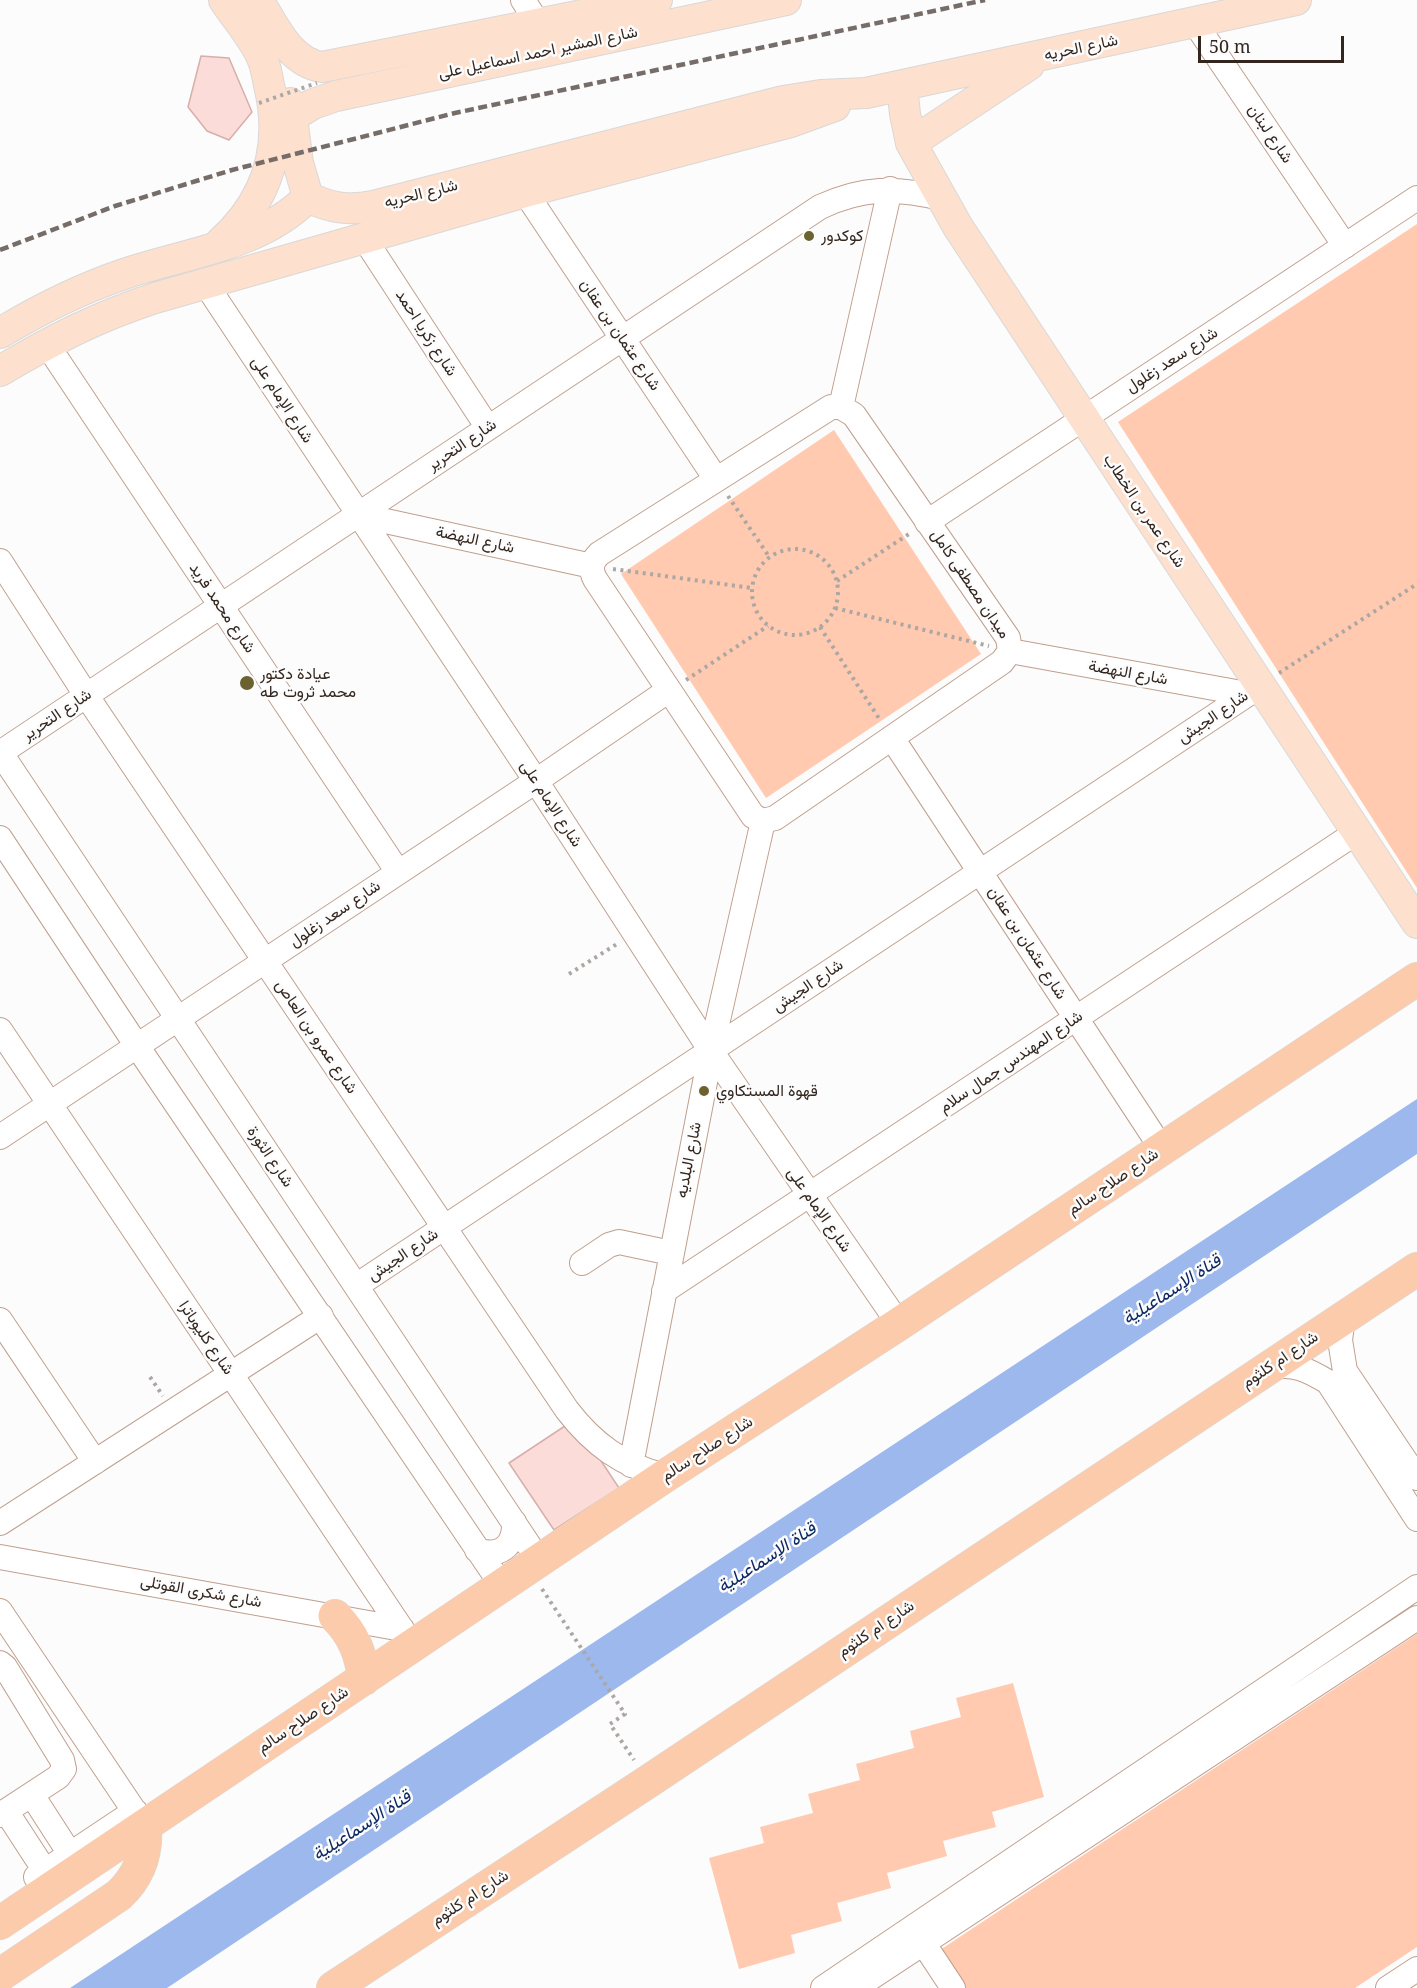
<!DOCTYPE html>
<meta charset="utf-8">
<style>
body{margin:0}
#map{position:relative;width:1417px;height:1988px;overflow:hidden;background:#fcfcfc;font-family:"Noto Serif",serif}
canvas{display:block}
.scale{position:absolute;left:1198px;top:36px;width:146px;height:27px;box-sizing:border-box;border:3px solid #33261f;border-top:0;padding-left:8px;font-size:18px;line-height:21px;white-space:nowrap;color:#33261f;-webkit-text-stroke:4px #fcfcfc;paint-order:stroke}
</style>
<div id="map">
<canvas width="1417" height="1988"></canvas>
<div class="scale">50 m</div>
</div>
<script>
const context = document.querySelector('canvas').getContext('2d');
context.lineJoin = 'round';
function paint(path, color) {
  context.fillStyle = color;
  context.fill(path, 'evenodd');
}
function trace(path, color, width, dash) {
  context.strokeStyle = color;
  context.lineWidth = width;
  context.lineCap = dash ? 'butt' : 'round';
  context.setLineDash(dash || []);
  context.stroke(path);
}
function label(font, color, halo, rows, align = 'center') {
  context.font = font + ' "Noto Serif",Vazirmatn,serif';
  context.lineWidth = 5;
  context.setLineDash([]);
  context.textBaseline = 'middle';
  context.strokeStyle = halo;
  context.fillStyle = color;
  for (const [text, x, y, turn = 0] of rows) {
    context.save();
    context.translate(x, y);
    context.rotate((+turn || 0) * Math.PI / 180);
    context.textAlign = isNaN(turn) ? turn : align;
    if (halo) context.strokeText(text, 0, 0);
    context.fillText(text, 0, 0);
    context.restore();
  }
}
const green = new Path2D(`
 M1417,224V888L1118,422Z
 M834,430L981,654L766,798L621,574Z
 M1417,1634V1947L1355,1988H966L940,1950Z
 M1013,1683L1044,1797L992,1812L996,1827L943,1841L947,1856L887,1873L891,1888L837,1903L842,1921L791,1935L795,1953L739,1969L709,1858L764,1843L760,1827L813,1813L808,1794L860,1780L856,1764L914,1748L910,1731L961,1717L956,1698Z`);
const water = new Path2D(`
 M1417,1099V1154L167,1988H70Z`);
const building = new Path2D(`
 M201,56L229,58L252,112L229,140L207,131L188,107Z
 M574,1420L619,1488L554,1530L509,1463Z`);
const path = new Path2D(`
 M728,496L770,558
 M752 592a43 43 0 1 1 86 0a43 43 0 1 1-86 0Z
 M613,569L752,588
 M837,581L912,532
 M835,608L989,646
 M820,627L880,720
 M1279,673L1417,584
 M686,680L768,626
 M569,974L617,944
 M150,1377L163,1396
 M542,1589L625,1714L610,1724L634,1760`);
const minor = new Path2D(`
 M523,0L539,25
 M1195,23L1345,246
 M525,192L716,479
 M364,238L488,428
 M205,283L536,781L711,1051L899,1324
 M46,343L398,872
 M831,407H841L854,415L1008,638L1010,651L1002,662L775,818L763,821L753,816L595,579C590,569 591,562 599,554Z
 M841,407L890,189
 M358,515L592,566
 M927,522L1417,198
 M0,561L86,695L567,1410C593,1444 623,1466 665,1476
 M1010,651L1247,694
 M892,738L1162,1149
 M0,752L540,1562
 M0,753L820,207C863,187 895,187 941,198
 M0,838L137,1046L503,1587
 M0,1030L413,1646
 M0,1137L536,781L669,690
 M582,1263L609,1245L619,1242L671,1253
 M356,1286L1260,686
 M664,1291L1357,832
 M1349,1314L1342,1325L1340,1340L1345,1371L1417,1478
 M0,1320L95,1462
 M1269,1368C1293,1362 1308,1370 1328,1382L1417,1519
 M631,1465L711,1051L763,821
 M0,1523L321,1316
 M477,1550C500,1558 515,1546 514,1522
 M0,1557L402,1629
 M0,1611L145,1827
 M0,1663L5,1667L62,1760L64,1769L58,1777L0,1815
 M32,1795L70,1854
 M6,1811L45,1871
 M36,1877L135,1811
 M916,1932L953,1988
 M823,1988L1417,1587
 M855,1988L1417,1618
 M1388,1988L1417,1969`);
const major = new Path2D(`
 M258,0C274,25 289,62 322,67L657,0
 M902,86L905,114L911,143L958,227L1417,923
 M290,103L298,163L308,197
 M293,116L313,104L336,96L786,0
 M911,143L1029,65
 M308,197C330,208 349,211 373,206L783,101L821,95L866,93L1296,0
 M220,243C268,200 284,147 269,85C267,76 266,66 262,58C255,40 235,17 224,0
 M0,333C40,309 80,289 124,274C187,252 259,247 308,197
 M0,371C52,340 97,317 155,298L525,192L791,122L835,106`);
const highway = new Path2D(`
 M335,1616C353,1634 361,1653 364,1679
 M0,1923L665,1476L899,1324L1417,979
 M0,1975L119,1895C139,1876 147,1855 145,1827
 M333,1988L649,1781L1417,1269`);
const rail = new Path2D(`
 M0,250L115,206L232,170L350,140L455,113L985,0`);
const pathBridge = new Path2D(`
 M259,103L317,83`);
const markers = [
 [809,236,6,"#6c622f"],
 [247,683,8,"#6c622f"],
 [704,1091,6,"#6c622f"]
];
const streetNames = [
 ["شارع الحريه",1081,48,-12],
 ["شارع المشير احمد اسماعيل على",538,53,-12],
 ["شارع لبنان",1270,134,56],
 ["شارع الحريه",421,194,-14],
 ["شارع زكريا احمد",426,333,57],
 ["شارع عثمان بن عفان",620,335,56],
 ["شارع سعد زغلول",1172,360,-33],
 ["شارع الإمام على",282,400,57],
 ["شارع التحرير",462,445,-34],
 ["شارع عمر بن الخطاب",1144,511,56],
 ["شارع النهضة",475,540,12],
 ["ميدان مصطفى كامل",970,584,56],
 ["شارع محمد فريد",222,608,56],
 ["شارع النهضة",1128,673,10],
 ["شارع التحرير",57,715,-34],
 ["شارع الجيش",1213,717,-34],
 ["شارع الإمام على",551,804,57],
 ["شارع سعد زغلول",335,914,-34],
 ["شارع عثمان بن عفان",1027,943,57],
 ["شارع الجيش",808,986,-34],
 ["شارع عمرو بن العاص",316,1037,56],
 ["شارع المهندس جمال سلام",1011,1062,-34],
 ["شارع الثورة",270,1157,56],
 ["شارع البلديه",689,1160,-79],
 ["شارع صلاح سالم",1113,1182,-34],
 ["شارع الإمام على",819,1210,55],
 ["شارع الجيش",403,1255,-34],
 ["شارع كليوباترا",206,1338,56],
 ["شارع ام كلثوم",1280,1360,-34],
 ["شارع صلاح سالم",707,1449,-33],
 ["شارع شكرى القوتلى",201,1592,10],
 ["شارع ام كلثوم",876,1629,-34],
 ["شارع صلاح سالم",303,1720,-34],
 ["شارع ام كلثوم",470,1898,-33]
];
const poiNames = [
 ["كوكدور",821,236],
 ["عيادة دكتور",260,674],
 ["محمد ثروت طه",260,692],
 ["قهوة المستكاوي",716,1091]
];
const waterNames = [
 ["قناة الإسماعيلية",1172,1290,-33],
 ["قناة الإسماعيلية",767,1558,-33],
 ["قناة الإسماعيلية",362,1826,-33]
];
paint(green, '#ffcaaf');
paint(water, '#9db8ec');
paint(building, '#fcdcd8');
trace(building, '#d6afaa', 1.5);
trace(minor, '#c09f8e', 26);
trace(major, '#dad8d7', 32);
trace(highway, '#dad8d7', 34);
trace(path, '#aca7a4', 4, [3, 4.5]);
trace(minor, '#fff', 24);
trace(major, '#fde0cd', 30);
trace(highway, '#fbcbab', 33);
trace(rail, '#766d68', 4.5, [9, 4.5]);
trace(pathBridge, '#aca7a4', 4, [3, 4.5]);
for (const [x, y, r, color] of markers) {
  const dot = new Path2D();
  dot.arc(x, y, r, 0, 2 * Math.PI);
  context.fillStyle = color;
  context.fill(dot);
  trace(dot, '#fcfcfc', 2);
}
label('16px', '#33261f', '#fcfcfc', streetNames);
label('16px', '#33261f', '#fcfcfc', poiNames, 'left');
label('italic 18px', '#0d2964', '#fcfcfc', waterNames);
</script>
